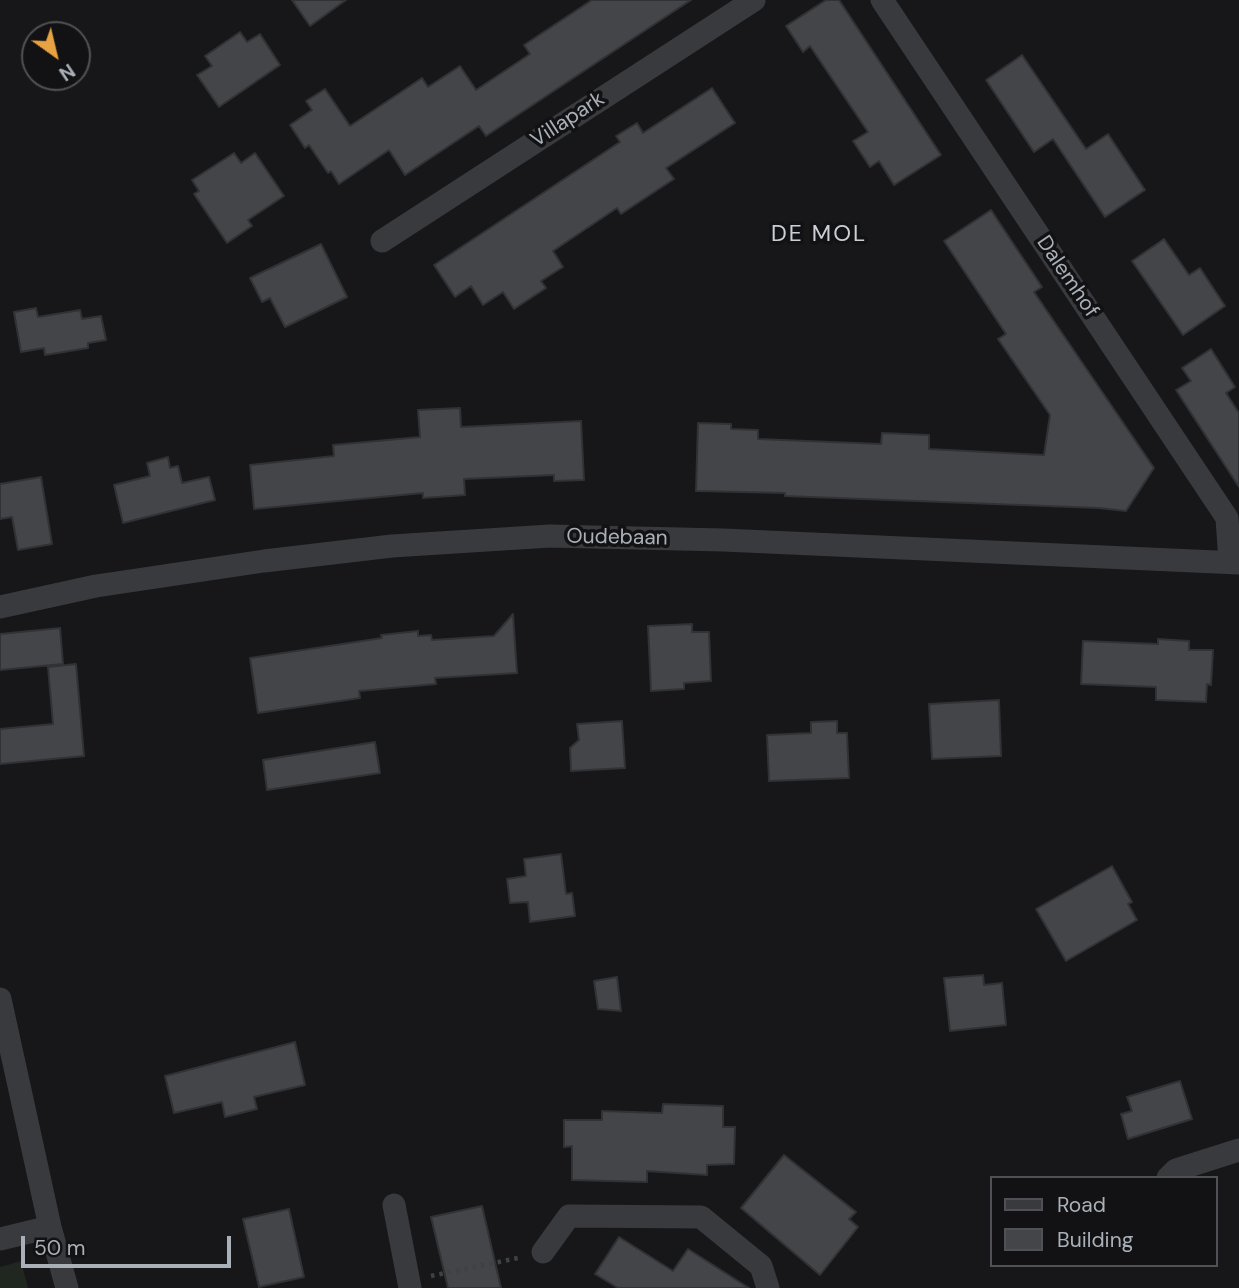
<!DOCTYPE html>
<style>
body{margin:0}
#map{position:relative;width:1239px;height:1288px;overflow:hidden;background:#171719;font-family:"DM Sans",sans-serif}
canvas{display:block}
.legend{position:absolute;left:990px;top:1176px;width:228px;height:91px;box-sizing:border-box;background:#121214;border:2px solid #4f5156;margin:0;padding:9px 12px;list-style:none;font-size:21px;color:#aab0b8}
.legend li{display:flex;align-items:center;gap:14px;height:35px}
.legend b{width:35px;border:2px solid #4f5156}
.north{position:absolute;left:21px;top:21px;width:70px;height:70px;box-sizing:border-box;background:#121214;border:2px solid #4f5156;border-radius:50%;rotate:146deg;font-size:19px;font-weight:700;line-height:28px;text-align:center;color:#aab0b8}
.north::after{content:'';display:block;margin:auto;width:24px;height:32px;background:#e7a241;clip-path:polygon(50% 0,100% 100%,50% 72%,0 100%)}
.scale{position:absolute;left:21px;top:1236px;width:210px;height:32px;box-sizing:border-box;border:4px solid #aab0b8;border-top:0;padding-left:9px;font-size:21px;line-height:24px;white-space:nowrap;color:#aab0b8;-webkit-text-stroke:5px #121214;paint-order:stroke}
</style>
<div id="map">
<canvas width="1239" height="1288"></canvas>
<ul class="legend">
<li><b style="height:9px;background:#383a3e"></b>Road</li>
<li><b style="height:19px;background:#444549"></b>Building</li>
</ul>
<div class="north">N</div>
<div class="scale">50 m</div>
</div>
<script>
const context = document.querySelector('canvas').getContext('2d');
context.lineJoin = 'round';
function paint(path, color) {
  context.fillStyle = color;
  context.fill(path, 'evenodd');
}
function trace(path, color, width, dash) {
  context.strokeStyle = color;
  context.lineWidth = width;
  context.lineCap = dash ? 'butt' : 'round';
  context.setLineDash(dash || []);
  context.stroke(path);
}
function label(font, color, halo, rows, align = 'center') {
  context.font = font + ' "DM Sans",sans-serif';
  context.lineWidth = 7;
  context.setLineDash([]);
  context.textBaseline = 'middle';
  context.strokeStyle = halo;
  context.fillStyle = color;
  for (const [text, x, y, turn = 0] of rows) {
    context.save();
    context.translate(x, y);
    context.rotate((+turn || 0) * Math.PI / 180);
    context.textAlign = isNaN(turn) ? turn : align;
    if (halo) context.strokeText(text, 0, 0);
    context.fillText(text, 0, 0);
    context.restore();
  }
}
const green = new Path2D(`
 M21,1261L28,1288H0V1267Z`);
const building = new Path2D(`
 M292,0H346L310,26Z
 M592,0H691L486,136L479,126L405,175L389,150L339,184L331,171L328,173L309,145L305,148L290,125L312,110L306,101L325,89L350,126L422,78L428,87L460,66L476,90L530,54L524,45Z
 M826,0H839L941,155L894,185L879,161L870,167L853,141L868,132L810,46L803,52L786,26Z
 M240,32L247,42L260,34L280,65L219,107L197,75L212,66L205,56Z
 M1022,55L1086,149L1108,134L1145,190L1105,217L1053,139L1034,152L986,80Z
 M712,88L735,123L666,168L674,179L621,214L617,208L553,251L563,267L541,281L546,288L514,309L503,292L483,305L471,286L455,297L434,265L620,142L616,136L637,123L643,133Z
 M234,153L241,163L255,153L284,196L248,220L252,226L227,243L194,194L199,191L192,180Z
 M991,210L1042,287L1034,292L1154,468L1126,511L1099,508L785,496V493L696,491L698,423L731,424V429L758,430V439L881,444L882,433L929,435V449L1044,455L1050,415L998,339L1006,334L944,241Z
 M1164,239L1189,275L1200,268L1225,306L1183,335L1132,261Z
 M321,244L347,297L285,327L270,298L262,302L250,278Z
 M36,308L38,317L80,310L82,319L101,316L106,340L88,343V348L45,355L44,348L21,352L14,312Z
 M1211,349L1235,387L1226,393L1239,413V487L1176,390L1191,381L1182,368Z
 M460,408L461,427L581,421L584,480L554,481V475L464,479L465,495L423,498V493L254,509L250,465L334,456L333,445L420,437L418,410Z
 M168,457L170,468L178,466L182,483L209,477L215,500L123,523L114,485L150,476L147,463Z
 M41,477L52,544L18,550L12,517L0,519V484Z
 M513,614L517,673L435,678L436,684L359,691L360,698L258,713L250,658L382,638L381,635L418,631V636L431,635L432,640L494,636Z
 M692,624V632H709L711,681L684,683V689L651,691L648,626Z
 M60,628L63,664L0,670V634Z
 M1158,639L1189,641V650H1213L1211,685L1207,684L1206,702L1156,700V687L1081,684L1083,641L1158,644Z
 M76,664L84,756L0,764V729L53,724L48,667Z
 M999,700L1001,756L932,759L929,704Z
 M622,721L625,768L571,771L570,748L579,740L577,724Z
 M837,721V733H847L849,778L769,781L767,735L811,733V722Z
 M375,742L380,773L267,790L263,760Z
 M561,854L566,894L572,893L575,916L530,922L528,902L510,903L507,879L526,876L524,859Z
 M1112,866L1132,902L1128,904L1137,920L1066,961L1036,909Z
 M983,975L984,985L1002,983L1006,1025L950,1031L944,978Z
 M617,977L621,1011L598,1009L594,981Z
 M295,1042L305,1085L254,1097L257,1109L225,1117L222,1102L174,1113L165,1076Z
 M1180,1081L1192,1119L1128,1139L1121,1114L1132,1111L1127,1097Z
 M663,1104L723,1106V1127H735L734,1164L707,1165V1175L647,1171V1182L572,1180V1146L564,1147V1120H602V1111L662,1113Z
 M784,1155L856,1212L849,1219L858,1227L820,1275L741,1208Z
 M482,1206L501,1288H448L431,1217Z
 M289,1209L304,1277L259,1287L243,1219Z
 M619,1237L673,1271L688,1249L749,1288H618L595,1274Z`);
const path = new Path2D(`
 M431,1276L518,1258`);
const minor = new Path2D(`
 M882,0L1227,518L1230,562
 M382,241L754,0
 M0,607L96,586L264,561L392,546L550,536L723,540L1239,563
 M0,999L50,1227L67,1288
 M1168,1178L1176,1170L1239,1150
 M394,1205L410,1288
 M0,1239L50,1227
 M543,1252L569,1216L701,1217L761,1266L768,1288`);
const streetNames = [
 ["Villapark",568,120,-33],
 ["Dalemhof",1067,277,56],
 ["Oudebaan",617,538,1]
];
const neighbourhoodNames = [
 ["DE MOL",819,235]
];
paint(green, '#1f2720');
paint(building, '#444549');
trace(building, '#313235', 2);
trace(path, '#3e4145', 4.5, [3.5, 5]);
trace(minor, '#383a3e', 23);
label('21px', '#aab0b8', '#121214', streetNames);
context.letterSpacing = '2px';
label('23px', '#cbced4', '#121214', neighbourhoodNames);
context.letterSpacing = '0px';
</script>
